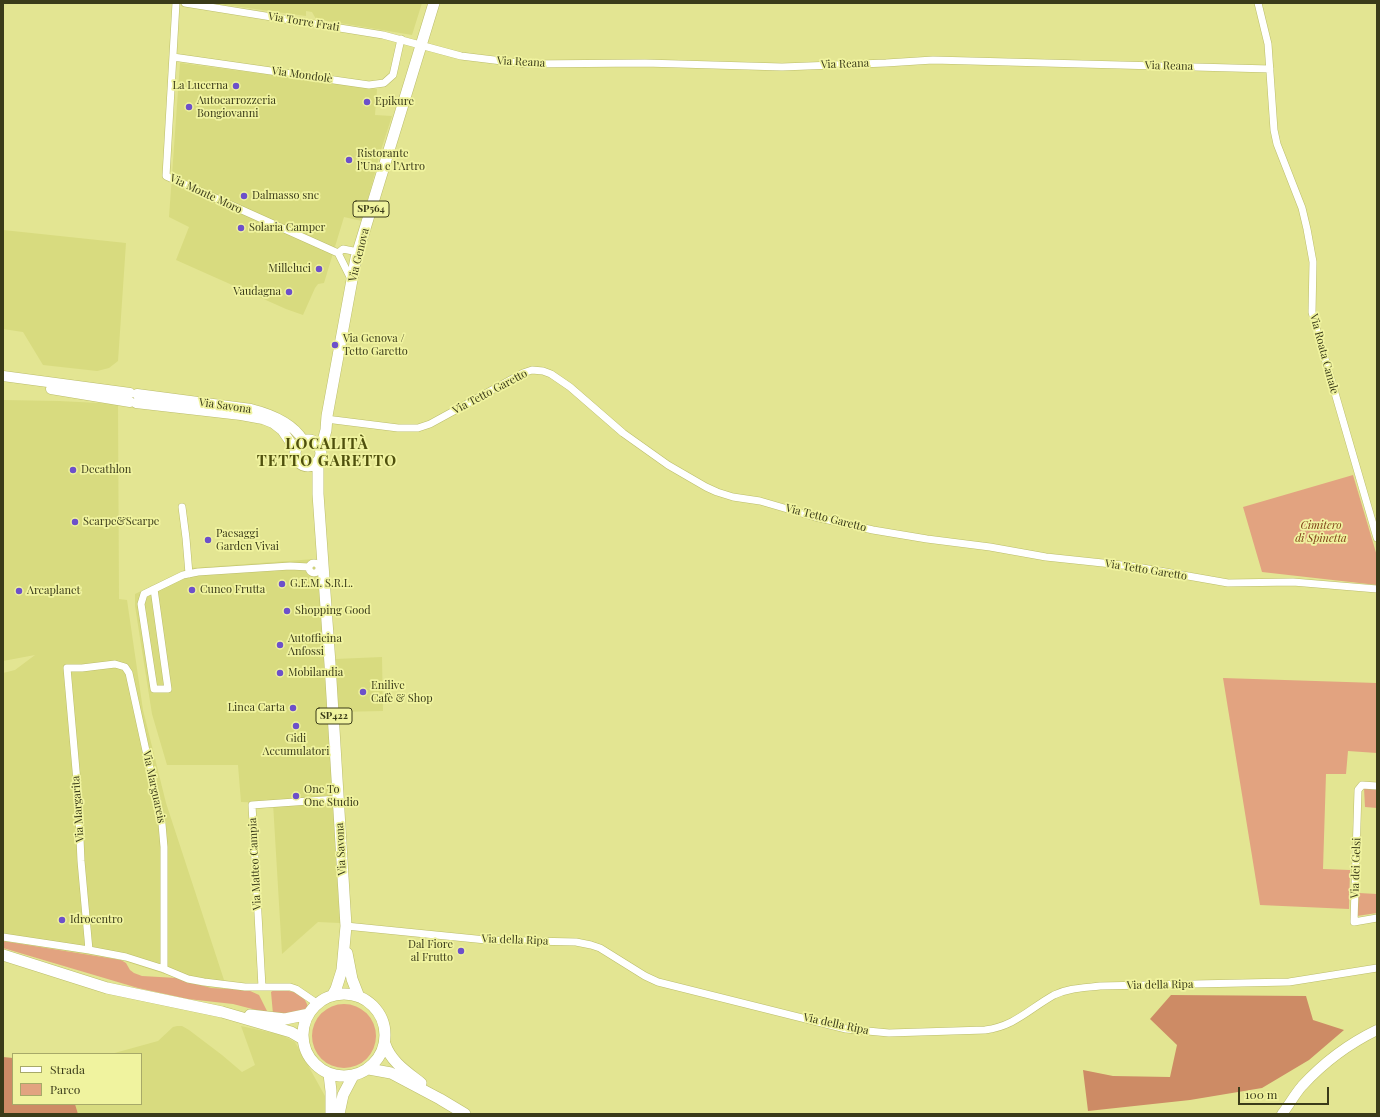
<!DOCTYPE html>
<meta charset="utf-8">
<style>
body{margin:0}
#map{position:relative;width:1380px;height:1117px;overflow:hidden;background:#e3e592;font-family:"Playfair Display",serif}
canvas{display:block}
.frame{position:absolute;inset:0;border:4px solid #3a3b19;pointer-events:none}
.legend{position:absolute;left:12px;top:1053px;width:130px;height:52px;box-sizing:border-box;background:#f0f39f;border:1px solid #a7a969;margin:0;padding:5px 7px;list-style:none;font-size:12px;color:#3a3b19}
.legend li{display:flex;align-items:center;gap:8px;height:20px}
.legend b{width:20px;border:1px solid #a7a969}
.scale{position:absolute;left:1238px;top:1087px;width:91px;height:18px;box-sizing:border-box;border:2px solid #3a3b19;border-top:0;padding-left:5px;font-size:12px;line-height:14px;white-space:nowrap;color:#3a3b19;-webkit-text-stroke:3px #f0f39f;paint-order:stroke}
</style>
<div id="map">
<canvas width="1380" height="1117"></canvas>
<div class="frame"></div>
<ul class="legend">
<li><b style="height:5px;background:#fff"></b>Strada</li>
<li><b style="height:11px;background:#e2a380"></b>Parco</li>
</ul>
<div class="scale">100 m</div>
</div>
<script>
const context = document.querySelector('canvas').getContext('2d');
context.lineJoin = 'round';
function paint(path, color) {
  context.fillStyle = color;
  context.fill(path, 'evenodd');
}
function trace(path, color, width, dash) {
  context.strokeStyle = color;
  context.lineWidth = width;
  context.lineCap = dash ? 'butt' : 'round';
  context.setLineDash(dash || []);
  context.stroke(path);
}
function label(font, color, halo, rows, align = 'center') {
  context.font = font + ' "Playfair Display",serif';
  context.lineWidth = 3.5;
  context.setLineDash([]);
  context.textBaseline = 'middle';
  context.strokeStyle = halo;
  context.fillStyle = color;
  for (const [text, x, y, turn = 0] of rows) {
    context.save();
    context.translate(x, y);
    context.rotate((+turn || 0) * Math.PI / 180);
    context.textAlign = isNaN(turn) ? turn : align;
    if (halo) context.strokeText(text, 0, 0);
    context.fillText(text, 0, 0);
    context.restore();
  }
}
const built = new Path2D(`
 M211,3H422L412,35L316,19L312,12L306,11V16Z
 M180,63L377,89L375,115L392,116L381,150L362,221L344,217L324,283L318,284L315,288L303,315L286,309L176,260L189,227L169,217Z
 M3,230L126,243L118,361L109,368L97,371L43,365L23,332L3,329Z
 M3,400L59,401L118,404L119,599L127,600L143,710L166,803L224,980L223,989L211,988L196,984L121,960L3,941V673L15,670L35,655L3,661Z
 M315,559L319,562L340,923L318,922L282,954L273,803L241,802L238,765H167L152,714L135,606V594L185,570L191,568Z
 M382,657L383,711L337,712L335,659Z
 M177,1026H182L189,1030L222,1055L242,1072L255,1065L241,1026L282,1035L295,1042L325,1096L326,1114H78L75,1104H141V1054H111L158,1041L173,1027Z`);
const green = new Path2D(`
 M1353,475L1377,556V585L1262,572L1243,507Z
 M1223,678L1377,683V753L1348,751L1346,774H1326L1323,869L1350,870L1349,909L1260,905Z
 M1364,788L1377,789V808L1365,807Z
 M1359,893L1377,894V913L1357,916Z
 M3,941L121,960L126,963L130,970L134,973L142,976L177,978L211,988L248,990L259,995L268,1013L233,1004L188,999L138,988L3,948Z
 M274,990C288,990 304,991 308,1007L307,1010L294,1014H273L271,992Z
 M312 1036a32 32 0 1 1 64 0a32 32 0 1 1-64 0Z`);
const forest = new Path2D(`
 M1171,995L1306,996L1313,1020L1344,1030L1309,1060L1262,1088L1190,1100L1088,1111L1083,1070L1113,1076L1170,1077L1177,1045L1150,1019Z
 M3,1057L13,1058V1104H75L78,1114H3Z`);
const street = new Path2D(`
 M176,3L166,176L338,253L352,281
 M185,3L383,35L461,56L527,64L645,63L782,67L886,63L933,60L1270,69
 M1258,3L1268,44L1274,130L1277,144L1302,208L1307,229L1313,262L1312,312L1317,331L1377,538
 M173,57L369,85L384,83L393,75L401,39
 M338,253L343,249L358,252
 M326,419L398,428H418L430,424L523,373L532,370L543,371L551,374L570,387L623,433L668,465L706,487L717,492L733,497L760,501L815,517L873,530L927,539L990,547L1046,557L1131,566L1228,583L1293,582L1377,589
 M182,507L186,538L189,574
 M309 568a5 5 0 1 1 10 0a5 5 0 1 1-10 0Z
 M154,589L168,689H154L141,604L144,594L183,575L198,572L290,566L309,567
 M1377,786L1362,785L1358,790L1354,922L1377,918
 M346,926L486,940L576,942L591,945L600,948L645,976L658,982L846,1029L889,1033L985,1030C1015,1026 1029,1009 1054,995C1068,988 1084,988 1100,986L1289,982L1377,968
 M3,937L89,950L126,957L164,969L188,979L204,982L245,987H290L296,989L318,1004
 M89,950L81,861L78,793L67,668H82L115,664L125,667L129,673L162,824L164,847V969
 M262,987L252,805L338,799`);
const secondary = new Path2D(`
 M3,376L130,393
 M51,389L130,402
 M137,394L251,409C271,414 292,422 303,440
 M136,403L241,415L263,419L273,423L282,430L295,449
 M1282,1114C1289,1105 1295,1094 1302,1086C1324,1062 1348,1044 1377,1030`);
const primary = new Path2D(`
 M295 453a13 13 0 1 1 26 0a13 13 0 1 1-26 0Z
 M321,449L326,430L327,416L356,258L434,3
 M318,463V494L330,664L346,926L342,970L336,989L332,996
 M347,953L352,979L359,997
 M3,955L107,988L222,1012L291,1032L303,1039
 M303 1035a41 41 0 1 1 82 0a41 41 0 1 1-82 0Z
 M250,1015L285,1019L309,1014
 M385,1044C391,1062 407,1072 421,1083
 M369,1069L391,1073L440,1099L465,1114
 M329,1074L331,1091V1114
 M339,1114L343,1095L353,1076`);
const markers = [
 [236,86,4,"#6d50ca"],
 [367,102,4,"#6d50ca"],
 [189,107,4,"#6d50ca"],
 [349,160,4,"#6d50ca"],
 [244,196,4,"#6d50ca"],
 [241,228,4,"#6d50ca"],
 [319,269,4,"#6d50ca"],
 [289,292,4,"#6d50ca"],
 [335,345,4,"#6d50ca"],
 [73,470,4,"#6d50ca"],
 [75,522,4,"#6d50ca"],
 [208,540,4,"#6d50ca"],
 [282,584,4,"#6d50ca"],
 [192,590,4,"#6d50ca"],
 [19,591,4,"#6d50ca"],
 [287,611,4,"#6d50ca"],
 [280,645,4,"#6d50ca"],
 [280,673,4,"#6d50ca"],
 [363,692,4,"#6d50ca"],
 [293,708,4,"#6d50ca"],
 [296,726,4,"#6d50ca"],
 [296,796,4,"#6d50ca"],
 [62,920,4,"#6d50ca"],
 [461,951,4,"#6d50ca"]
];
const shields = [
 [371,209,36],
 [334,716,36]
];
const shieldNames = [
 ["SP564",371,209],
 ["SP422",334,716]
];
const streetNames = [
 ["Via Torre Frati",304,22,9],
 ["Via Reana",521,62,3],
 ["Via Reana",845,64,-2],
 ["Via Reana",1169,66,1],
 ["Via Mondolè",302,75,8],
 ["Via Monte Moro",206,194,25],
 ["Via Genova",359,255,-76],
 ["Via Roata Canale",1324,354,75],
 ["Via Tetto Garetto",490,392,-28],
 ["Via Savona",225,406,8],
 ["Via Tetto Garetto",826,518,14],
 ["Via Tetto Garetto",1146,570,9],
 ["Via Marguareis",154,787,78],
 ["Via Margarita",78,809,-94],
 ["Via Savona",341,849,-93],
 ["Via Matteo Campia",255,864,-93],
 ["Via dei Gelsi",1356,868,-88],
 ["Via della Ripa",515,940,2],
 ["Via della Ripa",1160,985,-1],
 ["Via della Ripa",836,1024,12]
];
const poiNames = [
 ["La Lucerna",228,86,"right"],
 ["Autocarrozzeria",197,101],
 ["Bongiovanni",197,114],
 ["Epikure",375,102],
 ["Ristorante",357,154],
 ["l’Una e l’Artro",357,167],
 ["Dalmasso snc",252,196],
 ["Solaria Camper",249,228],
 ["Milleluci",311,269,"right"],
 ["Vaudagna",281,292,"right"],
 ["Via Genova /",343,339],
 ["Tetto Garetto",343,352],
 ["Decathlon",81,470],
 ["Scarpe&Scarpe",83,522],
 ["Paesaggi",216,534],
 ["Garden Vivai",216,547],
 ["G.E.M. S.R.L.",290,584],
 ["Cuneo Frutta",200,590],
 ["Arcaplanet",27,591],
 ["Shopping Good",295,611],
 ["Autofficina",288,639],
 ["Anfossi",288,652],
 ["Mobilandia",288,673],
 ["Enilive",371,686],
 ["Cafè & Shop",371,699],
 ["Linea Carta",285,708,"right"],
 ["Gidi",296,739,"center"],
 ["Accumulatori",296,752,"center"],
 ["One To",304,790],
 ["One Studio",304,803],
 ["Idrocentro",70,920],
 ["Dal Fiore",453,945,"right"],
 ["al Frutto",453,958,"right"]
];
const parkNames = [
 ["Cimitero",1321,526],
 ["di Spinetta",1321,539]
];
const districtNames = [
 ["LOCALITÀ",327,444],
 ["TETTO GARETTO",327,461]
];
paint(built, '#d8db7f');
paint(green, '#e2a380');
paint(forest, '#cd8b65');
trace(street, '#bbbd6b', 8);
trace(secondary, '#bbbd6b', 11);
trace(primary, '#bbbd6b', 12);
trace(street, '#fff', 7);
trace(secondary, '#fff', 10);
trace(primary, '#fff', 11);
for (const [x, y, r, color] of markers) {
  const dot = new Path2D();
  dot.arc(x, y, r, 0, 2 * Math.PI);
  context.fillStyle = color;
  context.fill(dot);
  trace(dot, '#f0f39f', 1.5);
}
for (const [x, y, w] of shields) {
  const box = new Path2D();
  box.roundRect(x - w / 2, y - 8, w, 16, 3);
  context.fillStyle = '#f0f39f';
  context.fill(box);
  trace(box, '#3a3b19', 1);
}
label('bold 10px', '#3a3b19', null, shieldNames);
label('11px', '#3a3b19', '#f0f39f', streetNames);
label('11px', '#3a3b19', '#f0f39f', poiNames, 'left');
label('italic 11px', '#7f4017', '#f0f39f', parkNames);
context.letterSpacing = '1px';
label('bold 15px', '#4f500d', '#f0f39f', districtNames);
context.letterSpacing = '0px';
</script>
